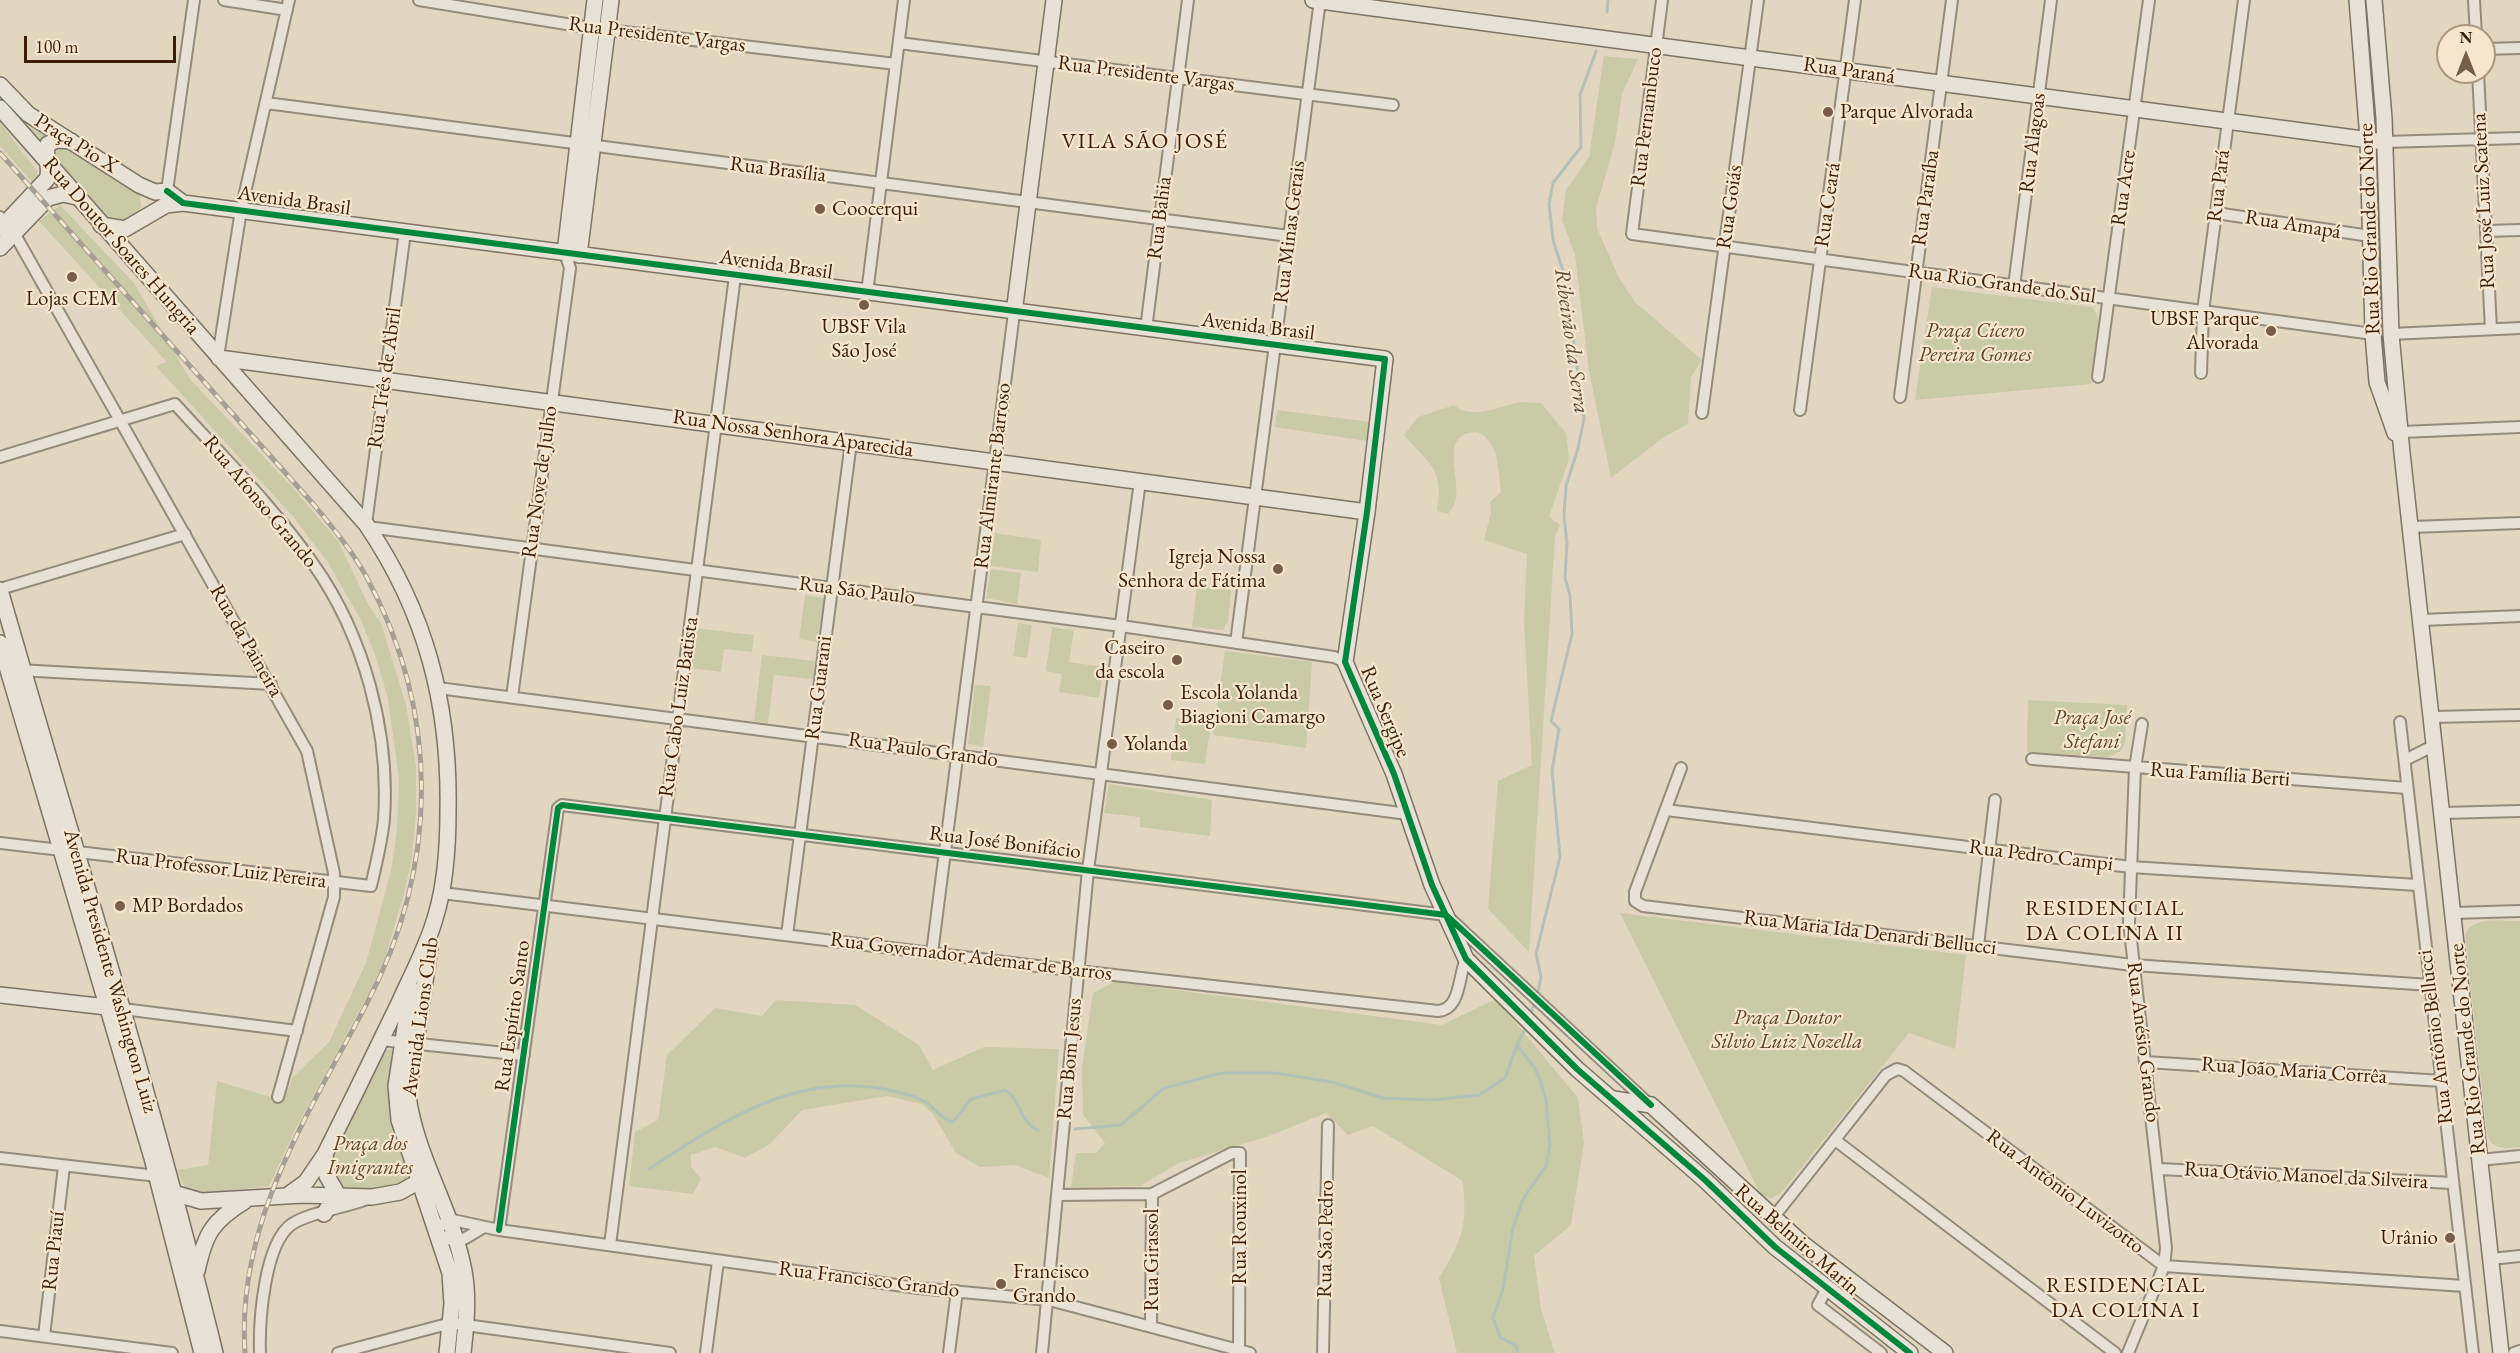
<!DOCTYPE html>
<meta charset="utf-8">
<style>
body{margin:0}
#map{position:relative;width:2520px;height:1353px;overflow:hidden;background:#e3d6c0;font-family:"EB Garamond",serif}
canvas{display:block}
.north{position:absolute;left:2436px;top:24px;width:60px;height:60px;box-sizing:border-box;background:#f6e6cd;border:2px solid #ab967e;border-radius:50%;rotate:0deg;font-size:16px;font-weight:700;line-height:24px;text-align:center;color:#3b1e07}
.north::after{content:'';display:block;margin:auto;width:21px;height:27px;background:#765e48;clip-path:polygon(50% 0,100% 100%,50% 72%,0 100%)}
.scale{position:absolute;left:24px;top:36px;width:152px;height:27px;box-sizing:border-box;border:3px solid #3b1e07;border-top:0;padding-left:8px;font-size:18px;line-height:21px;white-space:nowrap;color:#3b1e07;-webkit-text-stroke:4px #f6e6cd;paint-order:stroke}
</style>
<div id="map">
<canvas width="2520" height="1353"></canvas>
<div class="north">N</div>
<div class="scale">100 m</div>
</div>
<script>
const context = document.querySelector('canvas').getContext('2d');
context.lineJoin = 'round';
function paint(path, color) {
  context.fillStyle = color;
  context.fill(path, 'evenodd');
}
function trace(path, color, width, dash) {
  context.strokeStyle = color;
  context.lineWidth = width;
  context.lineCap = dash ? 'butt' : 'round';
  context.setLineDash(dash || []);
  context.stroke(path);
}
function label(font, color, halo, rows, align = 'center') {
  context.font = font + ' "EB Garamond",serif';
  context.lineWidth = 4.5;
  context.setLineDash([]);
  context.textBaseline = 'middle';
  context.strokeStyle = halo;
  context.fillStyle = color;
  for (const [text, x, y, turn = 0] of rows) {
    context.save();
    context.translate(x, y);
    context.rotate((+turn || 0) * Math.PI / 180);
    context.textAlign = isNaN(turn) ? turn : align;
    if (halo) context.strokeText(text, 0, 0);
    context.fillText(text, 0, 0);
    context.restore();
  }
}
const green = new Path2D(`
 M1604,56L1638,59L1622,94L1615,143L1596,208L1597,228L1619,278L1635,302L1702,360L1691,377L1688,424L1664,437L1611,478L1589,371L1575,255L1562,220L1566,190L1589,157Z
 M0,87L140,193L141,207L131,222L102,220L0,100Z
 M0,123L37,171L38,180L35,185L0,146Z
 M60,205L134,283L189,378L292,487L338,541L369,606L381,623L406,705L416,766V812L412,857L405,890L386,955L373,985L295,1130L269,1186L201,1194L186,1190L177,1170L208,1165L217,1081L284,1101L293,1077L329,1042L366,963L391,871L397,830L399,778L388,699L376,657L361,620L327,561L295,519L156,366L167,362L39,221Z
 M1932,287L2091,307C2108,317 2094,365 2091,384L1915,400Z
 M1521,402L1541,403L1566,433L1569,459L1549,517L1560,525L1555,536L1529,952L1488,909L1498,781L1532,765L1524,622L1527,554L1484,540L1491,513L1490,502L1501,492C1499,476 1499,451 1487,439C1484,435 1480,432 1475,432C1437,435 1463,481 1455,503C1454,507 1450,511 1448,514L1437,511C1444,467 1430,466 1404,435L1418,417L1454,405C1472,421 1500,406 1521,402Z
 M1277,410L1370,422L1367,441L1275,427Z
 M995,533L1041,540L1038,572L990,566Z
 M991,569L1021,573L1017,604L986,598Z
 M1197,586L1231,590L1228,621L1223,630L1192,627Z
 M805,595L824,598L817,642L799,639Z
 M1018,623L1032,625L1027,658L1013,656Z
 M1052,627L1074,630L1069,662L1104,667L1099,698L1059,692L1062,674L1046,671Z
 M694,628L754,635L752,652L724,649L721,672L690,668Z
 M1225,651L1312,662L1306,748L1213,735Z
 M762,655L815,661L813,679L774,675L768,723L754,721Z
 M975,685L991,686L983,747L968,744Z
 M2028,700L2127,705L2125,743L2121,751L2108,757L2027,752Z
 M1176,718L1211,722L1205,764L1171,760Z
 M1109,784L1212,800L1210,836L1140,827V817L1104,813Z
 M1620,913L1966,955L1955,1049L1909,1033L1781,1193L1772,1198L1762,1197Z
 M2520,921V1147C2505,1148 2494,1151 2487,1135L2465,935C2472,915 2503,921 2520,921Z
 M1114,982L1442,1025L1496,999L1578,1098L1584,1142L1571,1225L1534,1256L1541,1309L1555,1353H1457L1439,1278C1463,1239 1467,1227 1463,1181L1373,1126L1348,1135L1326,1113L1269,1136L1179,1163L1140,1186L1071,1187L1076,1153H1096L1105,1143L1083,1115L1082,1068L1093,993Z
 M776,1000L855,1005L919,1045L933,1070L984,1047L1059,1049L1049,1178L1015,1165L980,1167L956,1153L933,1114L922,1104L887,1096L802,1110L770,1144L745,1158L715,1147L691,1155V1167L701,1179L693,1194L629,1186L635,1132L658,1120L667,1055L715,1008L762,1016Z
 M391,1049C398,1061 389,1083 389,1096C389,1124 407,1148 408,1175L406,1180L377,1189H346L340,1186L330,1166L332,1156L384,1051Z`);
const stream = new Path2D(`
 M1607,12L1608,0
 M1537,996L1541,977L1536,954L1560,857L1552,771L1559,729L1551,721L1572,634L1570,595L1565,578L1567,543L1564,516L1566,486L1578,448L1584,419L1565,277L1553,240L1549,204L1553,183L1581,147L1580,95L1596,51
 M1530,1015L1535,1002
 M1075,1129L1121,1125L1164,1088L1222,1073H1275L1332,1082L1383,1098L1433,1100L1479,1095L1505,1078L1517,1045
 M649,1169C725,1119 803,1067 898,1092C906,1094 917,1097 924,1101C935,1107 940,1119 953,1122L971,1099L1005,1090C1021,1100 1020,1123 1038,1130
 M1518,1353L1516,1346L1500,1337L1493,1318L1503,1289L1513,1228L1523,1199L1546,1166L1550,1146L1546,1100L1540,1080L1534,1067L1517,1045L1527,1025`);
const street = new Path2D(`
 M224,0L287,10
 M419,0L591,28L896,64
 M1662,0L1632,234L2373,334
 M2474,0L2476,36
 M899,43L1393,105
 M2484,49L2520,48
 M2478,72L2491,329
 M266,103L1289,236
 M2385,142L2520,138
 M167,191L194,0
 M2216,213L2370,236
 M0,217L14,233L307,751L334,873V897L278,1097
 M2486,231L2520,230
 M2014,286L2051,0
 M867,293L904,0
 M1146,329L1188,0
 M2391,334L2520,328
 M218,357L241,210L289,0
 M2201,373L2203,311L2244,0
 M2098,377L2149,0
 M1900,397L1952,0
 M1800,410L1855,0
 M1702,413L1758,0
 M2402,432L2520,427
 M0,457L175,404C222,456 274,507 314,565C364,636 390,732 384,819C382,841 376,864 371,886L0,843
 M366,524L405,232
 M368,527L1121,626L1334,657L1345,662
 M2412,527L2520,523
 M0,589L185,534
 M2422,620L2520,616
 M1236,643L1320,0
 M18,670L271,684
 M438,688L1408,814
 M512,697L570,268L565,253
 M2432,717L2520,715
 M2400,722L2473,1353
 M2032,759L2407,788
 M2405,760L2435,745
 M1681,768L1635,892V901L1643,906L2133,965L2430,985
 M1666,810L2131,867L2418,885
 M2442,813L2520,811
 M442,893L1078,971L1438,1011C1461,1009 1458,977 1466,959
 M2453,913L2520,911
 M787,935L851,442
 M1978,946L1995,800
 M932,953L1014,313
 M123,1009L297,1031
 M381,1040L524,1055
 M2146,1062L2442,1081
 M1835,1140L2115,1353
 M0,1158L157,1176
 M2480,1160L2520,1156
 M2159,1169L2453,1183
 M1057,1195L1152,1194L1232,1153H1240L1239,1353
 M1773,1218L1886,1075L1897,1069L1904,1071L2164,1266L2465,1286
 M484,1227C462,1239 458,1249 436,1231L448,1219L499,1230L918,1288L1049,1300L1250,1353
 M499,1230L558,808L562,805L1446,915L1650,1105
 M610,1245L735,276
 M2491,1259L2520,1256
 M1826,1290L1818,1305L1881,1353
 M1151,1327L1152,1194
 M0,1331L172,1353
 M44,1336L64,1166
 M260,1353C259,1322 264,1243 292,1224C308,1213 347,1207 367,1199
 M338,1353L451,1323L670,1353
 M706,1353L718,1261
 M949,1353L957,1291
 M1042,1353L1088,870L1140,481
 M1323,1353L1328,1125
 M2128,1353L2164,1266L2166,1248L2129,922L2135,768L2142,724
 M2514,1353L2520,1351`);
const secondary = new Path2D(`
 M1313,0L2385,142
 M2357,0L2368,139L2373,334L2377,382L2395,433
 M2374,0L2384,118L2391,334L2402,453L2501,1353
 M0,85L28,114L139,185L155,192L167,191L183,203L1385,359L1367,512L1345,662L1394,774L1432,885L1466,959L1577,1069L1705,1180L1775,1247L1910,1353
 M0,108L366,524C426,612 450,705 448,811C448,846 446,882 436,915C428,945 412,974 399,1003C375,1053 350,1104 325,1154L327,1176L338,1195
 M101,225L125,229L166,205L183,203
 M0,229L47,179C52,167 43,157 48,144L57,140L71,141
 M0,248L48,198L63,194L77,197
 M565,253L595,0
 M579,255L611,0
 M1014,313L1054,0
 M219,358L1367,512
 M0,590C73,844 152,1096 215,1353
 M0,643L152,1158L202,1353
 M430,948L408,1096C416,1157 453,1211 464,1271C469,1299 466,1325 463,1353
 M411,989L396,1086L399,1120L450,1273L452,1304L447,1353
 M0,995L116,1008
 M1614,1099L1651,1105L1803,1244L1945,1353
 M170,1192L201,1201L303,1195L372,1197L400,1192L427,1177
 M288,1195L306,1182L325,1154
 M324,1214L329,1206L330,1195
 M197,1271C205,1234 212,1221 245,1201`);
const rail = new Path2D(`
 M0,153L315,506C333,528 352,551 366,576C441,714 439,867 366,1005C308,1115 236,1222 245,1353`);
const cycleway = new Path2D(`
 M167,191L183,203L1385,359L1367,512L1345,662L1394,774L1432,885L1466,959L1577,1069L1705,1180L1775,1247L1910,1353
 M499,1230L558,808L562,805L1446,915L1651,1105`);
const markers = [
 [1828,112,6,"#765e48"],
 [820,209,6,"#765e48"],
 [72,277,6,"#765e48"],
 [864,305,6,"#765e48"],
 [2271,331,6,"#765e48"],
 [1278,569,6,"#765e48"],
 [1177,660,6,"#765e48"],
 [1168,705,6,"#765e48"],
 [1112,744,6,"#765e48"],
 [120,906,6,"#765e48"],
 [2450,1238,6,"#765e48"],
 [1001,1284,6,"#765e48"]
];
const streetNames = [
 ["Rua Presidente Vargas",657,35,7],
 ["Rua Paraná",1849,71,8],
 ["Rua Presidente Vargas",1146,74,7],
 ["Rua Pernambuco",1647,117,-83],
 ["Rua Alagoas",2033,143,-83],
 ["Praça Pio X",76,144,32],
 ["Rua Brasília",778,170,7],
 ["Rua Pará",2219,186,-83],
 ["Rua Acre",2124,188,-82],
 ["Rua Paraíba",1926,198,-82],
 ["Avenida Brasil",294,201,8],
 ["Rua José Luiz Scatena",2484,201,-93],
 ["Rua Ceará",1828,205,-82],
 ["Rua Goiás",1730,207,-82],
 ["Rua Bahia",1160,218,-83],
 ["Rua Amapá",2293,225,9],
 ["Rua Rio Grande do Norte",2370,229,-92],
 ["Rua Minas Gerais",1290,232,-83],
 ["Rua Doutor Soares Hungria",121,246,49],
 ["Avenida Brasil",776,265,8],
 ["Rua Rio Grande do Sul",2002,284,8],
 ["Avenida Brasil",1258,327,7],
 ["Rua Três de Abril",385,378,-82],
 ["Rua Nossa Senhora Aparecida",793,434,8],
 ["Rua Almirante Barroso",993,476,-83],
 ["Rua Nove de Julho",540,482,-82],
 ["Rua Afonso Grando",260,502,50],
 ["Rua São Paulo",857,591,7],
 ["Rua da Paineira",246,641,60],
 ["Rua Guarani",819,688,-83],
 ["Rua Cabo Luiz Batista",679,707,-82],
 ["Rua Sergipe",1385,712,67],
 ["Rua Paulo Grando",923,750,8],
 ["Rua Família Berti",2220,775,4],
 ["Rua José Bonifácio",1005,843,7],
 ["Rua Pedro Campi",2041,856,7],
 ["Rua Professor Luiz Pereira",221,869,7],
 ["Rua Maria Ida Denardi Bellucci",1870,933,7],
 ["Rua Governador Ademar de Barros",971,957,7],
 ["Avenida Presidente Washington Luiz",110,971,74],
 ["Rua Espírito Santo",513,1016,-82],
 ["Avenida Lions Club",421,1017,-82],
 ["Rua Antônio Bellucci",2436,1037,-97],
 ["Rua Anésio Grando",2143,1042,83],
 ["Rua Rio Grande do Norte",2468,1049,-96],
 ["Rua Bom Jesus",1070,1059,-85],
 ["Rua João Maria Corrêa",2294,1071,4],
 ["Rua Otávio Manoel da Silveira",2306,1176,3],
 ["Rua Antônio Luvizotto",2065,1192,37],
 ["Rua Rouxinol",1240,1227,-90],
 ["Rua São Pedro",1326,1239,-89],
 ["Rua Belmiro Marin",1797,1240,41],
 ["Rua Piauí",54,1251,-84],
 ["Rua Girassol",1152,1260,-90],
 ["Rua Francisco Grando",869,1280,7]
];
const poiNames = [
 ["Parque Alvorada",1840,112],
 ["Coocerqui",832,209],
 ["Lojas CEM",72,299,"center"],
 ["UBSF Parque",2259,319,"right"],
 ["Alvorada",2259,343,"right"],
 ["UBSF Vila",864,327,"center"],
 ["São José",864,351,"center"],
 ["Igreja Nossa",1266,557,"right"],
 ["Senhora de Fátima",1266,581,"right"],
 ["Caseiro",1165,648,"right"],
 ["da escola",1165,672,"right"],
 ["Escola Yolanda",1180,693],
 ["Biagioni Camargo",1180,717],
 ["Yolanda",1124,744],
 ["MP Bordados",132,906],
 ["Urânio",2438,1238,"right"],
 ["Francisco",1013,1272],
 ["Grando",1013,1296]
];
const parkNames = [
 ["Praça Cícero",1975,331],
 ["Pereira Gomes",1975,355],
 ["Praça José",2092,718],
 ["Stefani",2092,742],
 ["Praça Doutor",1787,1018],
 ["Silvio Luiz Nozella",1787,1042],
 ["Praça dos",370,1144],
 ["Imigrantes",370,1168]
];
const neighbourhoodNames = [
 ["VILA SÃO JOSÉ",1145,142],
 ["RESIDENCIAL",2105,909],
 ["DA COLINA II",2105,934],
 ["RESIDENCIAL",2126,1286],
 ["DA COLINA I",2126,1311]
];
const waterNames = [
 ["Ribeirão da Serra",1571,341,82]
];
paint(green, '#c9caa6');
trace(stream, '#b3c1b9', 3);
trace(street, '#958b7c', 14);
trace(secondary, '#7d7264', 18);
trace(street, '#e8e1d6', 10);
trace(secondary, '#e8e1d6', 15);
trace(rail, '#a79f95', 5);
trace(rail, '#f6e6cd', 3, [9]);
trace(cycleway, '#00873e', 6);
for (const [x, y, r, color] of markers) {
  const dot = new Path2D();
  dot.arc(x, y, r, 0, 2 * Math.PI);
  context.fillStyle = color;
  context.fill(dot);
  trace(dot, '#f6e6cd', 2);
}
label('21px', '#3b1e07', '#f6e6cd', streetNames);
label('21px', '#3b1e07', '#f6e6cd', poiNames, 'left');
label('italic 21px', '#594629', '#f6e6cd', parkNames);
context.letterSpacing = '1.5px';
label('22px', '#3b1e07', '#f6e6cd', neighbourhoodNames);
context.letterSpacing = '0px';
label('italic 22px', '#594c3c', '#f6e6cd', waterNames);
</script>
